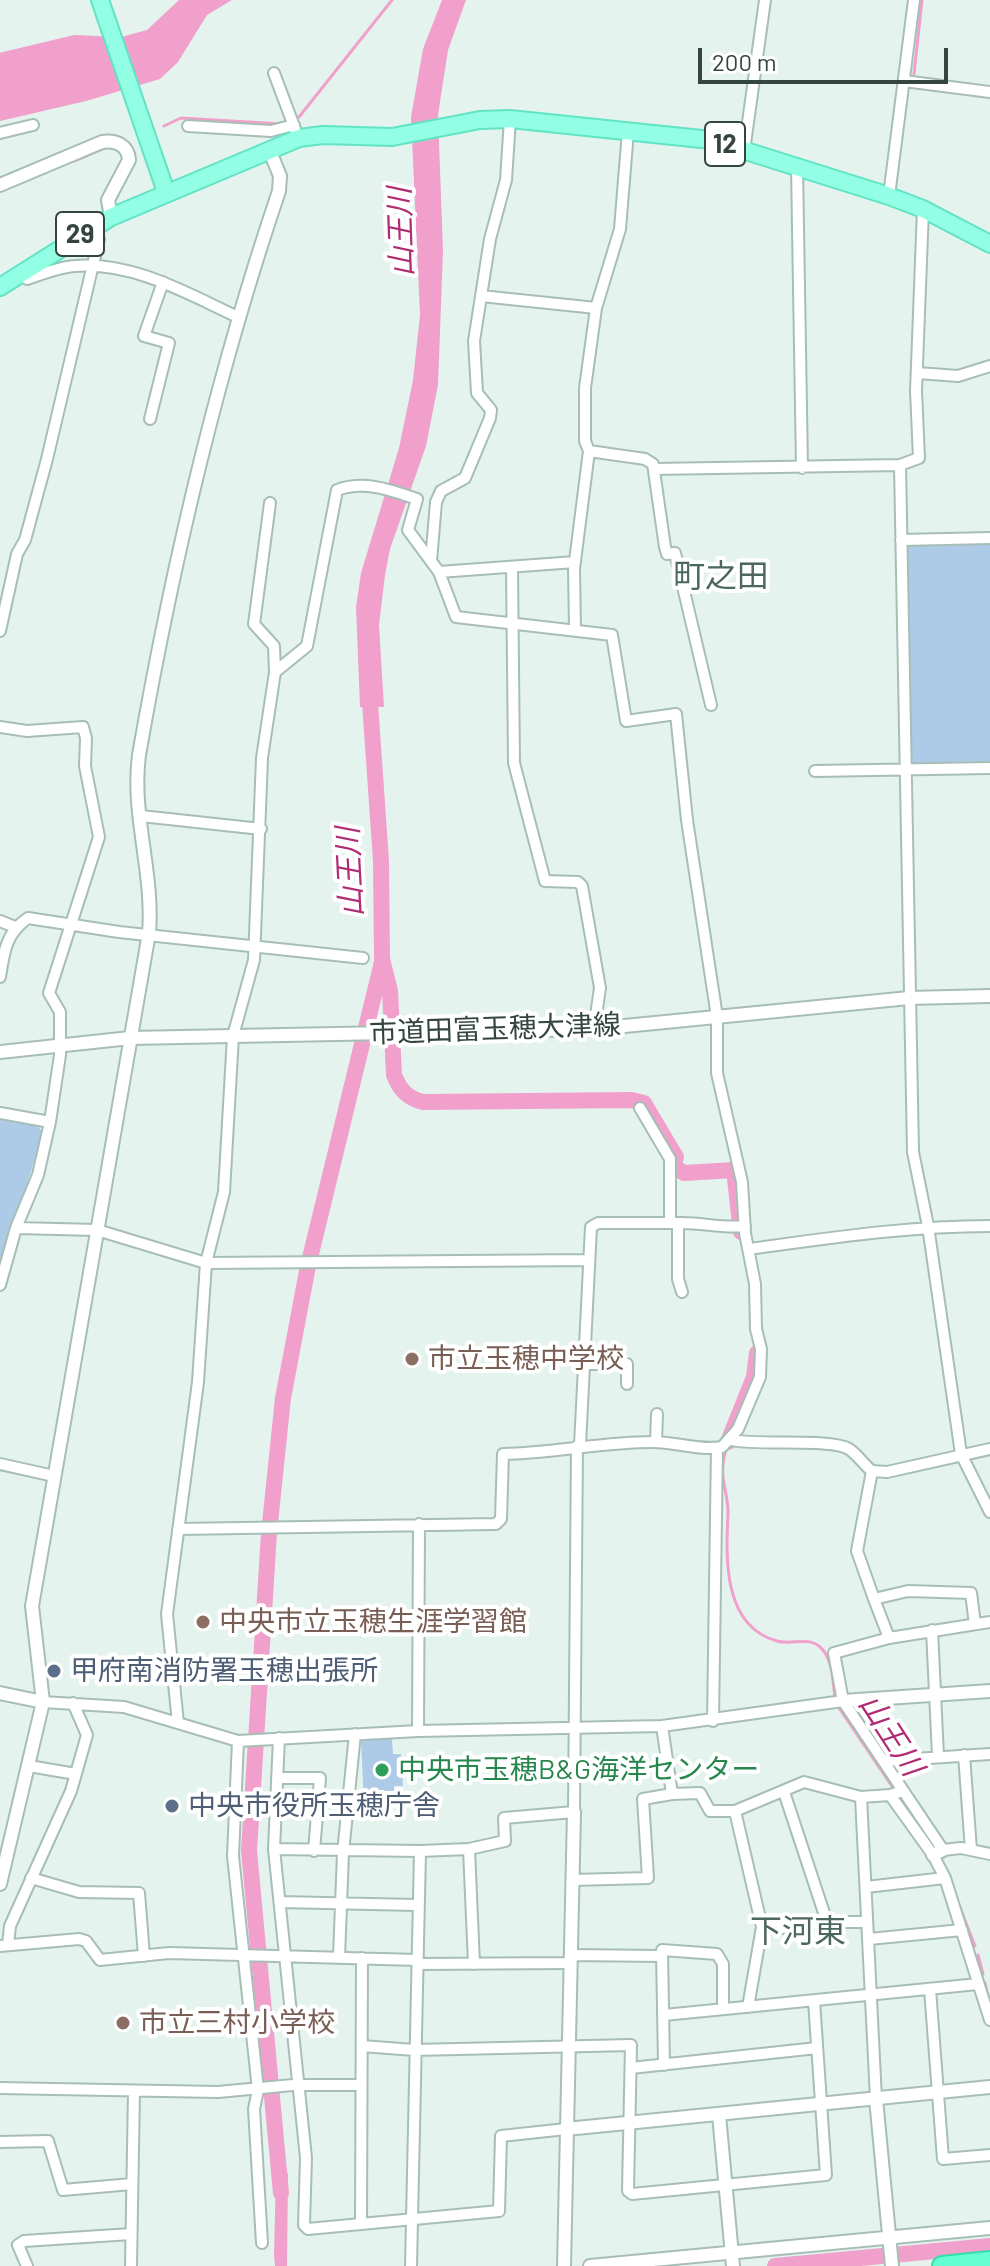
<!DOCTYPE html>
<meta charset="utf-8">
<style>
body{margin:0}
#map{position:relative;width:990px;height:2266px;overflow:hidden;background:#e5f3ef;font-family:Barlow,sans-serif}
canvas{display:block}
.scale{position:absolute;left:698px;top:48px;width:250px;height:36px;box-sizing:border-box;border:4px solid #34453f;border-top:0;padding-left:10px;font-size:24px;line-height:28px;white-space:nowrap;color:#34453f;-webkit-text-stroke:6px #fff;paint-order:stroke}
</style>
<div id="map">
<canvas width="990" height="2266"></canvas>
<div class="scale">200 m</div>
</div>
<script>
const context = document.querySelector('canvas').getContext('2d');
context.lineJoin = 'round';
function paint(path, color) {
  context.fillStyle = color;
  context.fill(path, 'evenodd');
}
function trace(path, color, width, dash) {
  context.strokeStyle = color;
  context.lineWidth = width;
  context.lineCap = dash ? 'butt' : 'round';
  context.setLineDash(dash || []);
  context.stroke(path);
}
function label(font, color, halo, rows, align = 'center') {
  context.font = font + ' Barlow,"Noto Sans JP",sans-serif';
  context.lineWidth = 8;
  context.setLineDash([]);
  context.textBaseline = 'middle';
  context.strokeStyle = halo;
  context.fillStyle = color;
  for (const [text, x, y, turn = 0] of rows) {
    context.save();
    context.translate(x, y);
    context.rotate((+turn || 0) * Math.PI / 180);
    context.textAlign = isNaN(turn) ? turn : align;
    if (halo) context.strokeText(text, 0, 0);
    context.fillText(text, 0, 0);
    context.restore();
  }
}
const green = new Path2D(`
 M990,538V768L906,770L901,540Z
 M0,1117L38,1125L43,1134L0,1268Z
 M392,1739L393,1754H401L403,1786H394L395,1802L364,1804L361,1740Z`);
const water = new Path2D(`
 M179,0H232L207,15L178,62L160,79L86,101L0,121V59L81,48L147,30Z
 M442,0H466L448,50L438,115L443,251L438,385L426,446L390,549L385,575L379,625L384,707H360L356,607L361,573L399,448L413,380L420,315L411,117L423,49Z
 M276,2173H288L287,2266H275L274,2255Z`);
const stream = new Path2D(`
 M914,74L922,0
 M299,117L392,0
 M164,126L181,118L282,124
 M74,161L107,147
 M725,1453C718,1478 729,1494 728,1514C726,1556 722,1626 777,1641C793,1646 810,1634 823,1650C833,1662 833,1683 835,1698
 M837,1705L929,1841
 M940,1857L975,1946
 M978,1955L983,1974
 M985,1983L988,1997`);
const river = new Path2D(`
 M0,61L75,43L116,45
 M369,688L381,861L382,959L390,991L394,1075C400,1090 407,1098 423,1102L632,1100L644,1103L676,1157L673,1166L684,1173L734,1170L741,1232
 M728,1442L754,1377L757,1353
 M281,2193L249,1851L269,1533L283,1398L308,1266L382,962
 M775,2266L990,2246`);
const minor = new Path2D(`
 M274,73L295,129
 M904,81L990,92
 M188,126L271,131L294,125
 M628,131L620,229L596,308L585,388V441L589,451L645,459L653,464L665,547L667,554L675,553L711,705
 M0,133L33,125
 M744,151L765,0
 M797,167L802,468
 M889,196L914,0
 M923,209L916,391L919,458L900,465L913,1152L928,1226L961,1454L990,1512
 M19,273L27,279C42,274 59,267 75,266C133,261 190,295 240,318
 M481,296L596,308
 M918,373L958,376L990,366
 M150,419L169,343L144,336L163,282
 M654,469L900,465
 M270,503L254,624L274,646L275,672
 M901,540L990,538
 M431,561L436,502L441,491L465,478L490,418L491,410L477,393L474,341L490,239L506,180L510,119
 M512,568L514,763L545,881L578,882L582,886L600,988L594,1029
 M575,629L574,569L589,451
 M0,631L17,554L25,540L47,459L99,239L92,227
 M0,727L27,731L83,727L86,738L85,766L99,837L49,993L60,1012V1055L50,1122L38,1175L16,1228L0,1285
 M815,771L990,768
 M141,816L261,829
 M0,921L15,927
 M0,977C4,951 6,933 28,918L119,932L363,958
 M640,1108L670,1159V1223
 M0,1113L50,1122
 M678,1223C702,1222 721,1229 745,1226
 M16,1228L97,1230L206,1263L589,1260
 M749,1249C830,1238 908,1226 990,1226
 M582,1364H627V1384
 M731,1440C760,1446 832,1438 849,1449C858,1455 864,1465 872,1471L887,1472L990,1449
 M656,1442L657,1414
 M580,1445L591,1227L598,1223H678V1279L682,1292
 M0,1464L54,1476
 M872,1471L857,1551L874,1599
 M178,1529L496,1524L501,1519L503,1454C554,1453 603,1442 653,1442C676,1442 700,1451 722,1447L738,1429L760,1377L761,1349L756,1329L755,1284L745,1233L742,1182L717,1073V1017L687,820L676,714L626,721L612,635L456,617L439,572
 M990,1622L889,1638L834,1653L843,1701L943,1850L961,1848L990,1854
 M932,1630L938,1756
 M889,1638L874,1599L908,1591L971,1593L975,1624
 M43,1702L124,1707L238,1741L418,1731L662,1726L843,1701
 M713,1721L717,1448
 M178,1723L167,1614L198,1382L206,1263L224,1192L233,1036L254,960L262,758L275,672L307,646L337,490C365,480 390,490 417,499L408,530L439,572L575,562
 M662,1726L672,1794L700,1793L710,1811H735L804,1782L861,1797L890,1795L903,1791
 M418,1731L419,1524
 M279,1738L274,1849L306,2158L304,2225L308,2229L499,2211L501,2136L566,2129
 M238,1741L233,1856L258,2090L254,2109L262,2243
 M964,1755L971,1850
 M884,1761L990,1754
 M29,1766L76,1774
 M277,1778H320L314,1851
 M784,1792L827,1922
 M890,1795L933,1855L945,1878L990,2020
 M861,1797L876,2099
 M735,1811L762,1927L748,2007
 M274,1849L420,1851L469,1849L505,1841L504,1818L574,1812L577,1446
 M469,1849L474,1964
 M31,1878L79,1892L139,1893L144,1956
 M572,1880L648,1878L643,1799L672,1794
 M866,1887L945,1878
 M280,1902L416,1905
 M762,1927L774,1929L827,1922H867
 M869,1939L962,1930
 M8,1945L10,1926L71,1791L87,1735L73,1703
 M0,1946L79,1939L86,1941L100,1960L169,1953L417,1960
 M570,1955L662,1956
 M339,1957L343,1853L355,1734
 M417,1964L570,1963
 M930,1989L943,2159L990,2155
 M664,2015L978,1984
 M362,2046L414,2050L631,2045L628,2191L632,2194L826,2175L814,2001
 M664,2065L662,1950L717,1954L723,1964V2009
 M631,2068L817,2048
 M0,2088L218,2092L293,2085H361
 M0,2142L48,2141L63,2190L132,2184
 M361,2224L362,1958
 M27,2266L18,2245L24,2241L131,2234
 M131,2266L134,2091
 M411,2266L420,1851`);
const tertiary = new Path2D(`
 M0,185L102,142C116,140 128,145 129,160L108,200L111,217
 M0,1052L130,1038L594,1029L909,998L990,996
 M0,1693L43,1702
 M843,1701L990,1691
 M933,1855L943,1850
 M0,1884L43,1702L32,1606L149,933C154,873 131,814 139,755C172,566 217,374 279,191L280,176L269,149
 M876,2099L892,2266
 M719,2115L733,2266
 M566,2129L990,2087
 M564,2266L574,1812
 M590,2266L990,2228`);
const primary = new Path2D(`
 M100,0L166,192
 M0,287L111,217L299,138L323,135L392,137L480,120L510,119L711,140L889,196L923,209L990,244`);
const motorway = new Path2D(`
 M942,2266L990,2261`);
const markers = [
 [412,1359,8,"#8d6e63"],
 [203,1622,8,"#8d6e63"],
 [54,1671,8,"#5c6f8a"],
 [382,1770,8,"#2e9e5b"],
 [172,1806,8,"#5c6f8a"],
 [123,2023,8,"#8d6e63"]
];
const shields = [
 [725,144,40],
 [80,234,48]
];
const shieldNames = [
 ["12",725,144],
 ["29",80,234]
];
const streetNames = [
 ["市道田富玉穂大津線",495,1029,-2]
];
const educationNames = [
 ["市立玉穂中学校",428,1359],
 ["中央市立玉穂生涯学習館",219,1622],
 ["市立三村小学校",139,2023]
];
const serviceNames = [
 ["甲府南消防署玉穂出張所",70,1671],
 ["中央市役所玉穂庁舎",188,1806]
];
const leisureNames = [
 ["中央市玉穂B&G海洋センター",398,1770]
];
const waterNames = [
 ["山王川",401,232,-92],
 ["山王川",350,872,-93],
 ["山王川",891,1735,57]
];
const quarterNames = [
 ["町之田",721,576],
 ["下河東",798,1931]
];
paint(green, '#adcae7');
paint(water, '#f0a0cb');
trace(stream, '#f0a0cb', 3);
trace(river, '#f0a0cb', 16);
trace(minor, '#a7beb7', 14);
trace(tertiary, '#a7beb7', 16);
trace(primary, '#61e4c3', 20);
trace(motorway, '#33dea8', 22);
trace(minor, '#fff', 10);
trace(tertiary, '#fff', 12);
trace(primary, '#92ffe5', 16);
trace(motorway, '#64ffd3', 18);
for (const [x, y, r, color] of markers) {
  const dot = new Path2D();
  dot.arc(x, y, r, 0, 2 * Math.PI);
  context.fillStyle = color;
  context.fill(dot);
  trace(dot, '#fff', 3);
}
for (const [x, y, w] of shields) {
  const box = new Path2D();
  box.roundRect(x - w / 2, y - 22, w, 44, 6);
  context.fillStyle = '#fff';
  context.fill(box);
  trace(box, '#34453f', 2);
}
label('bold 26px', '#34453f', null, shieldNames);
label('28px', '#34453f', '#fff', streetNames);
label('28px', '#785e54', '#fff', educationNames, 'left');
label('28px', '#4e5e75', '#fff', serviceNames, 'left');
label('28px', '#27864d', '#fff', leisureNames, 'left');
label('italic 30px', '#b12d73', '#fff', waterNames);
label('32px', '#4c685e', '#fff', quarterNames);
</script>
